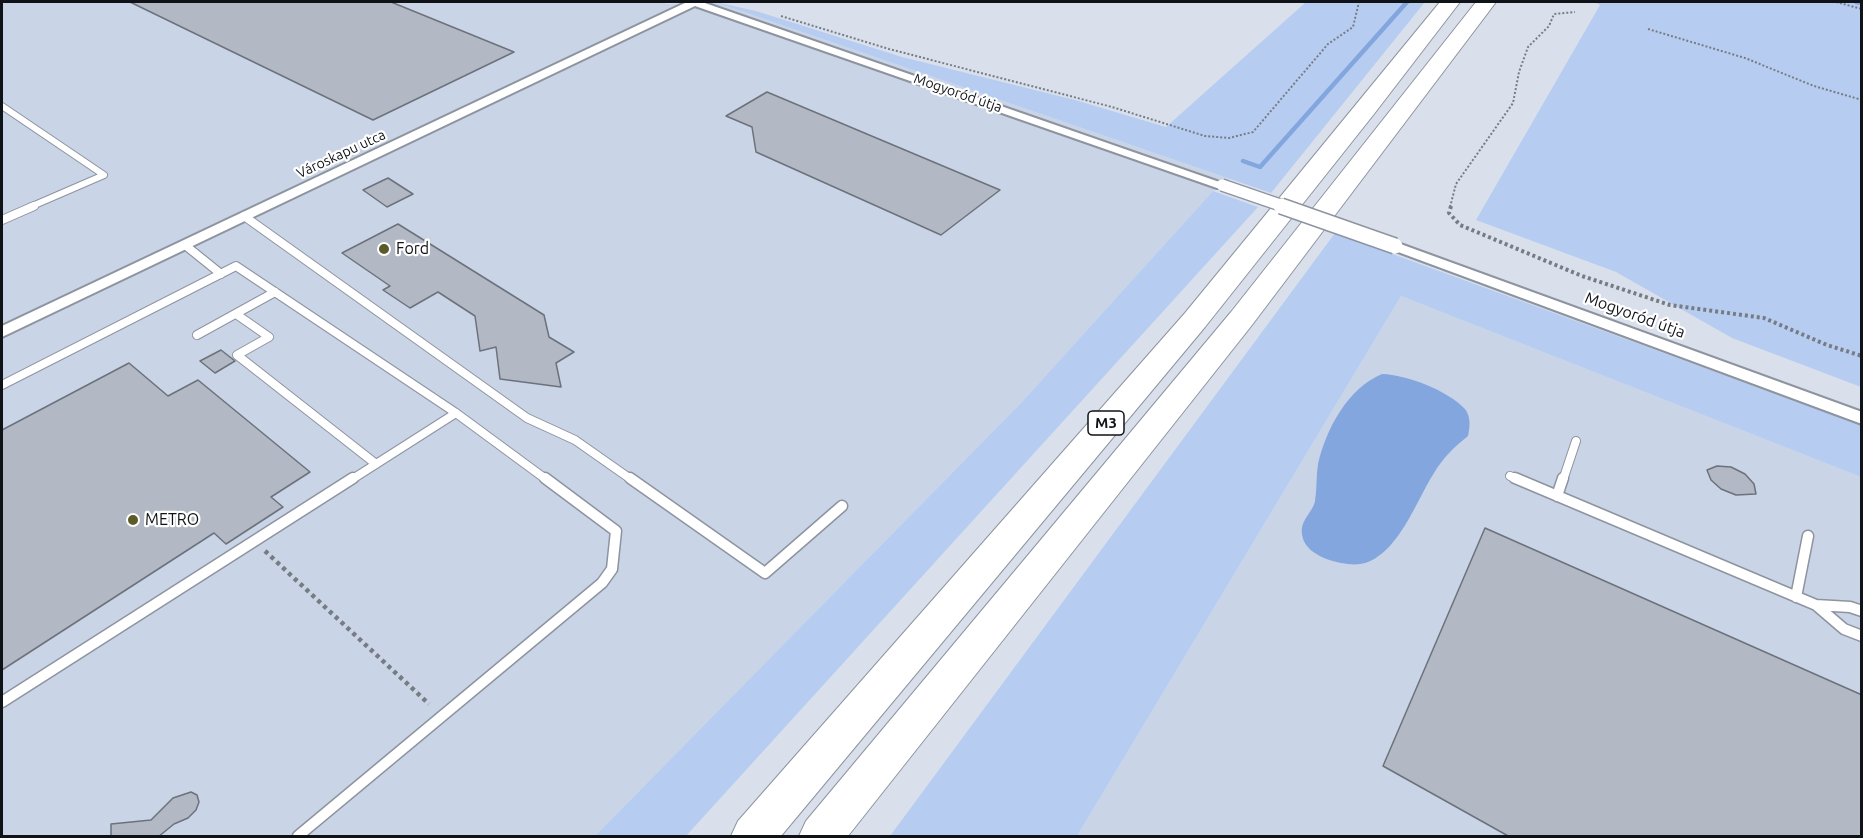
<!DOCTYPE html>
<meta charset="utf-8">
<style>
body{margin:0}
#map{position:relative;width:1863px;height:838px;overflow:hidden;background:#d9e0ec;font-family:Ubuntu,sans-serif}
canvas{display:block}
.frame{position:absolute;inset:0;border:3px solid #0f1216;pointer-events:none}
</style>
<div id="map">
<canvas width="1863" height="838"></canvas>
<div class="frame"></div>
</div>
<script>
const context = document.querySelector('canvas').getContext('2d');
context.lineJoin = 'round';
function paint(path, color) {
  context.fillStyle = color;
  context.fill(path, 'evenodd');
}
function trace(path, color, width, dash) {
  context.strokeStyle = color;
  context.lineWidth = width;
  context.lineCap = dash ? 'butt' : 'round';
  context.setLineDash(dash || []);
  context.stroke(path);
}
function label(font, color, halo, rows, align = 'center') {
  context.font = font + ' Ubuntu,sans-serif';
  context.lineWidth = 4.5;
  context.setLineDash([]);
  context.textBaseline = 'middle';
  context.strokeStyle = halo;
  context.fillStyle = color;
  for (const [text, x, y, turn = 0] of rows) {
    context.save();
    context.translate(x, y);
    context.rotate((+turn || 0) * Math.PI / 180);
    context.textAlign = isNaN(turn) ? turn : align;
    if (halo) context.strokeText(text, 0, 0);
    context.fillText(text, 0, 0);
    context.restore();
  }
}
const built = new Path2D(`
 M2,2H661L667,4L715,2L1230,179L1213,191L1021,403L595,836H2Z
 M1401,296L1861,477V836H1077Z`);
const green = new Path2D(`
 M715,2L756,11L902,57L1075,100L1166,127L1306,2H1425L1271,193Z
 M1594,2H1861V387L1732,338L1616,272L1476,220L1600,5Z
 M1213,191L1258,207L686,836H595L1021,403Z
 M1335,233L1861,425V477L1401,296L1077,836H890Z`);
const water = new Path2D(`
 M1382,374C1407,375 1447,390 1465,409C1471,417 1470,427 1468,436C1454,447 1443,458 1434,473C1415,502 1393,571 1348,564C1331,562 1304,554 1302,534C1300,520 1313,512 1315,501C1317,489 1316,476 1318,464C1326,429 1348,388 1382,374Z`);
const stream = new Path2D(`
 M1856,2L1862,3
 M1243,161L1260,167L1407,2`);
const building = new Path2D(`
 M130,2H391L514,52L373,120Z
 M767,92L1000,190L941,235L756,152L752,127L726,116Z
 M388,178L413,194L387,207L363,190Z
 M398,224L544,315L549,337L574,352L556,363L561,387L500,379L496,347L480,351L475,316L438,292L410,308L383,290L390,286L342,253Z
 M221,350L235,361L215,373L200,361Z
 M129,363L168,396L198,380L310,472L271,497L283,507L226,544L214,533L2,670V430Z
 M1717,466L1731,467L1745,474L1754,484L1756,494L1736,495L1721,489L1711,480L1707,470Z
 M1485,528L1862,695V837H1510L1383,766Z
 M191,792L197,795L199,802L196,810L188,818L174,824L158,837H111V824L151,820L173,798Z`);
const pathFar2 = new Path2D(`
 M1836,2L1862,9
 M781,16L889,49L1112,107L1205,136L1229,138L1253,132L1328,44L1353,27L1359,2
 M1648,29L1745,58L1814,86L1862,100
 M1450,207L1456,184L1513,103L1519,72L1528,47L1549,26L1554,14L1575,12`);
const pathFar1 = new Path2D(`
 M1451,206L1449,213L1460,225L1582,276L1670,305L1764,318L1827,345L1862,356`);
const path = new Path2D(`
 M265,551L429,704`);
const serviceFar2 = new Path2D(`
 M2,106L104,175L30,207`);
const serviceFar1 = new Path2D(`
 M244,216L527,418L575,440L632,480
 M2,220L34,206
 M185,245L221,274
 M236,314L269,337L237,355L376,464
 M197,335L275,292
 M2,385L236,266L456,413L547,480
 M1510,476L1519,480
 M351,480L456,413
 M1563,480L1576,441`);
const service = new Path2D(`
 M630,478L765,573L842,506
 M1515,478L1816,605L1844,629L1862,636
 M1557,496L1563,478
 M1796,597L1808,536
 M1816,605L1850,607L1862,611
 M2,702L353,478
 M298,836L602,583L612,569L616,531L545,478`);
const minor = new Path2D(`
 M687,2H702L1228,185L1227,188H1217L695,6L2,337V326Z
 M1395,242L1862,412V424L1390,249L1388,246Z`);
const motorway = new Path2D(`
 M1440,2H1460L1374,114L1205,327L781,836H731L738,821L1185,313Z
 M1476,2H1496L1252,325L848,836H799L806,821L1231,312Z`);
const minorBridgeFar1 = new Path2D(`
 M1222,185L1286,207`);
const minorBridge = new Path2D(`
 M1281,206L1395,246`);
const markers = [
 [384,249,6,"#5a5b28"],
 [133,520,6,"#5a5b28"]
];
const farStreetnames = [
 ["Mogyoród útja",958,93,19],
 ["Városkapu utca",341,154,-25]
];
const shields = [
 [1106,423,36]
];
const shieldNames = [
 ["M3",1106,423]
];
const poiNames = [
 ["Ford",396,249],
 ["METRO",145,520]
];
const streetNames = [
 ["Mogyoród útja",1635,315,20]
];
paint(built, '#c9d4e6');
paint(green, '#b6cdf1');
paint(water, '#83a6de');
trace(stream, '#83a6de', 4.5);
paint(building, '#b2b9c4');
trace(building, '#6c727c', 1.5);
trace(serviceFar2, '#8d949f', 8);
trace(serviceFar1, '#8d949f', 10);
trace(service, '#8d949f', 13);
trace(minor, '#8d949f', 4);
trace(motorway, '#8d949f', 2);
trace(pathFar2, '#777c84', 2, [2, 2]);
trace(pathFar1, '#777c84', 4, [3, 3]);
trace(path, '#777c84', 4.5, [4, 4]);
trace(serviceFar2, '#fff', 6);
trace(serviceFar1, '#fff', 8);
trace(service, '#fff', 10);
paint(minor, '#fff');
paint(motorway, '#fff');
trace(minorBridgeFar1, '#8d949f', 14, []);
trace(minorBridge, '#8d949f', 18, []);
trace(minorBridgeFar1, '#fff', 11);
trace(minorBridge, '#fff', 15);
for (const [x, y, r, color] of markers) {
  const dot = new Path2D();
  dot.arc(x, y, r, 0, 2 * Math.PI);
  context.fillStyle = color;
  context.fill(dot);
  trace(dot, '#fff', 2);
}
label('14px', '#0f1216', '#fff', farStreetnames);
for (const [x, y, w] of shields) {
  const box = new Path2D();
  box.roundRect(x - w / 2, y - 12, w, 24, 4.5);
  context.fillStyle = '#fff';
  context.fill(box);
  trace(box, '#0f1216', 1.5);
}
label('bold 15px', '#0f1216', null, shieldNames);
label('16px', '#0f1216', '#fff', poiNames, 'left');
label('16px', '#0f1216', '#fff', streetNames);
</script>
